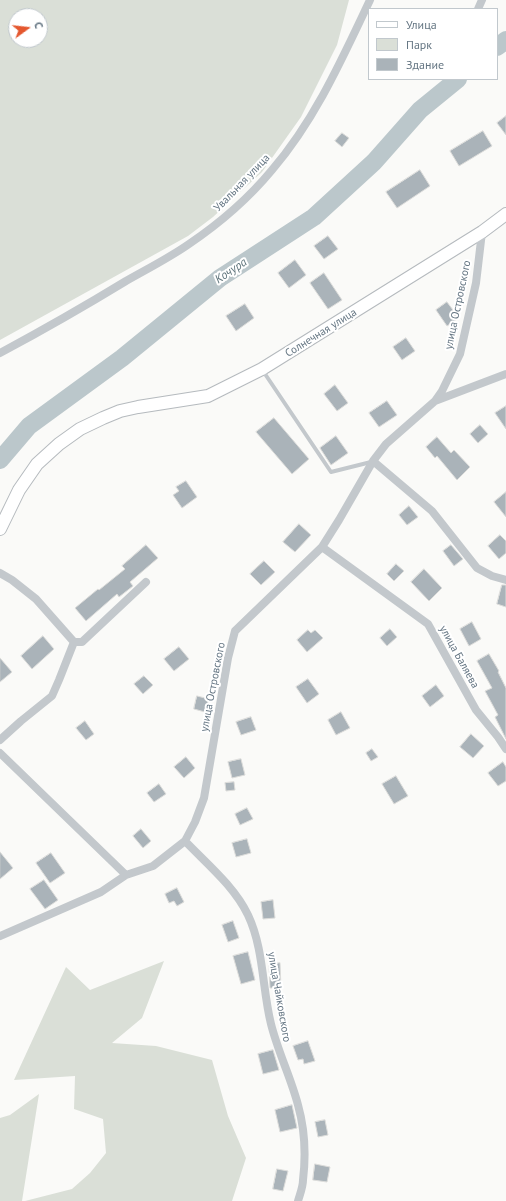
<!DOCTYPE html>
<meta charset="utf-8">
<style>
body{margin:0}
#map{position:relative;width:506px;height:1201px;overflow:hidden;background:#fafaf8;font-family:"PT Sans",sans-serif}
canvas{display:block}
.legend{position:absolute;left:368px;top:8px;width:130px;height:72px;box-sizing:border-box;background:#fff;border:1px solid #c1c8cd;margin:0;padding:5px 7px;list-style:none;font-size:12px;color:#657683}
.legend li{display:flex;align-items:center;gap:8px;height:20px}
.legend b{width:20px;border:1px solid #c1c8cd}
.north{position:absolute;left:8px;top:8px;width:40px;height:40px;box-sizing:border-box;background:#fff;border:1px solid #c1c8cd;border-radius:50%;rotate:75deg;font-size:11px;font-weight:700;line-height:16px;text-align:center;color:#657683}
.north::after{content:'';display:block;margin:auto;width:14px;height:18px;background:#e4572e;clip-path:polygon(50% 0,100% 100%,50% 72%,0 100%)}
</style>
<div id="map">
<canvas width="506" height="1201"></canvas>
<ul class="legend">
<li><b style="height:5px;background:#fff"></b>Улица</li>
<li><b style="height:11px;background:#dadfd7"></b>Парк</li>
<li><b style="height:11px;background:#aab3b9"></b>Здание</li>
</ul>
<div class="north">С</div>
</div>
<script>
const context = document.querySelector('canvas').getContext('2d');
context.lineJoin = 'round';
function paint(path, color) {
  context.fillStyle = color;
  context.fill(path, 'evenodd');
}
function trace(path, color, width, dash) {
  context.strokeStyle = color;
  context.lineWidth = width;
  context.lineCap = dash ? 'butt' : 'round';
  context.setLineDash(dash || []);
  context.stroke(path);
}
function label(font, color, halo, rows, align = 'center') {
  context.font = font + ' "PT Sans",sans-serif';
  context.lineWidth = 4;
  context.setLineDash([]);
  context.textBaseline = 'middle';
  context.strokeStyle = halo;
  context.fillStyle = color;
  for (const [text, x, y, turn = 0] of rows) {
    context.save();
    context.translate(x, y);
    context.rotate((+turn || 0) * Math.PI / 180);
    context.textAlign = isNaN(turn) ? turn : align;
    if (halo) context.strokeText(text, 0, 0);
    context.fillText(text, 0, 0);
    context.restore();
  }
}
const green = new Path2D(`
 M0,0H349L337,45L301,117L262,172L213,217L188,236L0,340ZM16,16H40V40H16Z
 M164,961L142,1018L112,1043L156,1046L212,1060L228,1116L246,1158L232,1201H25L72,1189L90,1173L106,1153L103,1119L74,1109L75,1076L14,1080L66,967L90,990Z
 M39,1094L22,1201H0V1118L10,1115Z`);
const river = new Path2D(`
 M497,47L506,40
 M0,460L29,426L122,358L220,278L314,217L374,162L420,110L458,79`);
const building = new Path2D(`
 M506,116V135L497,123Z
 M483,131L492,146L459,166L450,151Z
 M342,133L349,138L342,147L335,141Z
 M420,170L430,186L397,208L386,192Z
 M328,236L338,249L324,259L314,246Z
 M295,260L306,275L289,288L278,273Z
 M324,273L342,300L328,309L310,283Z
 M447,302L459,318L447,326L436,310Z
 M245,304L254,318L236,331L226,316Z
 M406,338L415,351L402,360L393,347Z
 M335,385L348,403L337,411L324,394Z
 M387,401L397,415L379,427L369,413Z
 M506,406V429L495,413Z
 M274,418L309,459L292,474L256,432Z
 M480,425L488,434L478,443L470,434Z
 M336,436L348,453L331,465L320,448Z
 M437,437L451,453L454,450L470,467L457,480L437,456L435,458L426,447Z
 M186,481L197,497L182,508L173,495L179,491L176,487Z
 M506,492V517L494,502Z
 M409,506L418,517L407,525L399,515Z
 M299,524L311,535L295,552L283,542Z
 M500,535L506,541V553L499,559L488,546Z
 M146,545L158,558L130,582L133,586L119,597L117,594L86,621L75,608L98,589L99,590L125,569L122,566Z
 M451,545L463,559L454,566L443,551Z
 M264,561L275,572L261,585L250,574Z
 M396,564L404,571L394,581L387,574Z
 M424,569L442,588L429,601L411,582Z
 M502,585H506V607L497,604Z
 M472,622L481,639L469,646L460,629Z
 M390,629L397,637L387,646L380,638Z
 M308,630L311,633L315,630L323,638L307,652L297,640Z
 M43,636L54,649L32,669L21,656Z
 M179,647L189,659L174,671L164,659Z
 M489,654L499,671L498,672L506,688V739L495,717L498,715L485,691L492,688L477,661Z
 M0,658L12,672L0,682Z
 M144,676L153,685L143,694L134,684Z
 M308,679L319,694L307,703L296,687Z
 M436,685L444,696L430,707L422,696Z
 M197,696L209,699L205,712L194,709Z
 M341,712L350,728L336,735L328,720Z
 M251,717L256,730L241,735L236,722Z
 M85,721L94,734L86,740L76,728Z
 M471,734L484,746L473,758L460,747Z
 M372,749L378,757L371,761L366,753Z
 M186,757L195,768L184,778L174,767Z
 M241,759L245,775L232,778L228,762Z
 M503,762L506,767V781L498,786L488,773Z
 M396,776L408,796L394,804L382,784Z
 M234,782L235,790L226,791L225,783Z
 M159,784L166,794L154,802L147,793Z
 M247,808L253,819L240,825L235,814Z
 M141,829L151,841L143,848L133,836Z
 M247,839L251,853L236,857L232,843Z
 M0,852L13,868L0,879Z
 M51,853L65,873L50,883L36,863Z
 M44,880L58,900L45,909L30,889Z
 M177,888L184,902L177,906L174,901L169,903L165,894Z
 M273,900L275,918L263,919L261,902Z
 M233,921L239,938L228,942L222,925Z
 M248,952L255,980L241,984L233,956Z
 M280,963L281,988H270L269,964Z
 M308,1041L315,1061L304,1064L303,1059L298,1060L293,1046Z
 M273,1050L279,1070L263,1074L258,1054Z
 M292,1105L297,1128L280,1132L275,1110Z
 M325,1120L328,1135L318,1137L315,1122Z
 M315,1164L330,1167L327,1182L313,1180Z
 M277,1169L288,1171L283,1191L273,1189Z`);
const lane = new Path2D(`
 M263,371L331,472L371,462`);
const street = new Path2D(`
 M478,9L482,0
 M0,353C43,330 85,306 126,281C147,269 169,258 189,244C220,223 248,199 272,170C315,120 342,59 370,0
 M435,401L442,391L460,354L476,283L482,232
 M373,461L432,511L477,568L492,576L506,580
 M322,547L428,624L476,710L498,737L506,749
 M0,573L12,580L36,599L74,642H82L146,582
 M0,740L21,721L52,696L59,680L74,642
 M0,753L126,875
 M185,841C207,864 234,886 248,915C264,949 262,988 271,1024C278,1052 291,1078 298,1105C305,1130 306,1155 303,1180C303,1187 300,1194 298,1201
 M0,936L101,892L126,875L153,866L185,841L195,822L204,798L228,658L235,631L322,547L339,520L373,461L386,444L435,401L506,374`);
const primary = new Path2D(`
 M0,529L19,490L37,464L59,444L80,429L103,418L120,411L138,407L208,396L262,369L482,232L506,214`);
const streetNames = [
 ["Увальная улица",242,183,-46],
 ["улица Островского",458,305,-78],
 ["Солнечная улица",321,333,-32],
 ["улица Баляева",459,657,61],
 ["улица Островского",213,687,-79],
 ["улица Чайковского",279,997,80]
];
const waterNames = [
 ["Кочура",231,271,-34]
];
paint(green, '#dadfd7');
trace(river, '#bbc7cb', 18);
paint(building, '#aab3b9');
trace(building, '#dcdcda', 1);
trace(primary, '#b5babe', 14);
trace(lane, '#c3c8cc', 4);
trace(street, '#c3c8cc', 8);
trace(primary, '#fff', 12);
label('11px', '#657683', '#fff', streetNames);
label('italic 12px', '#60757c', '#fff', waterNames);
</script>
